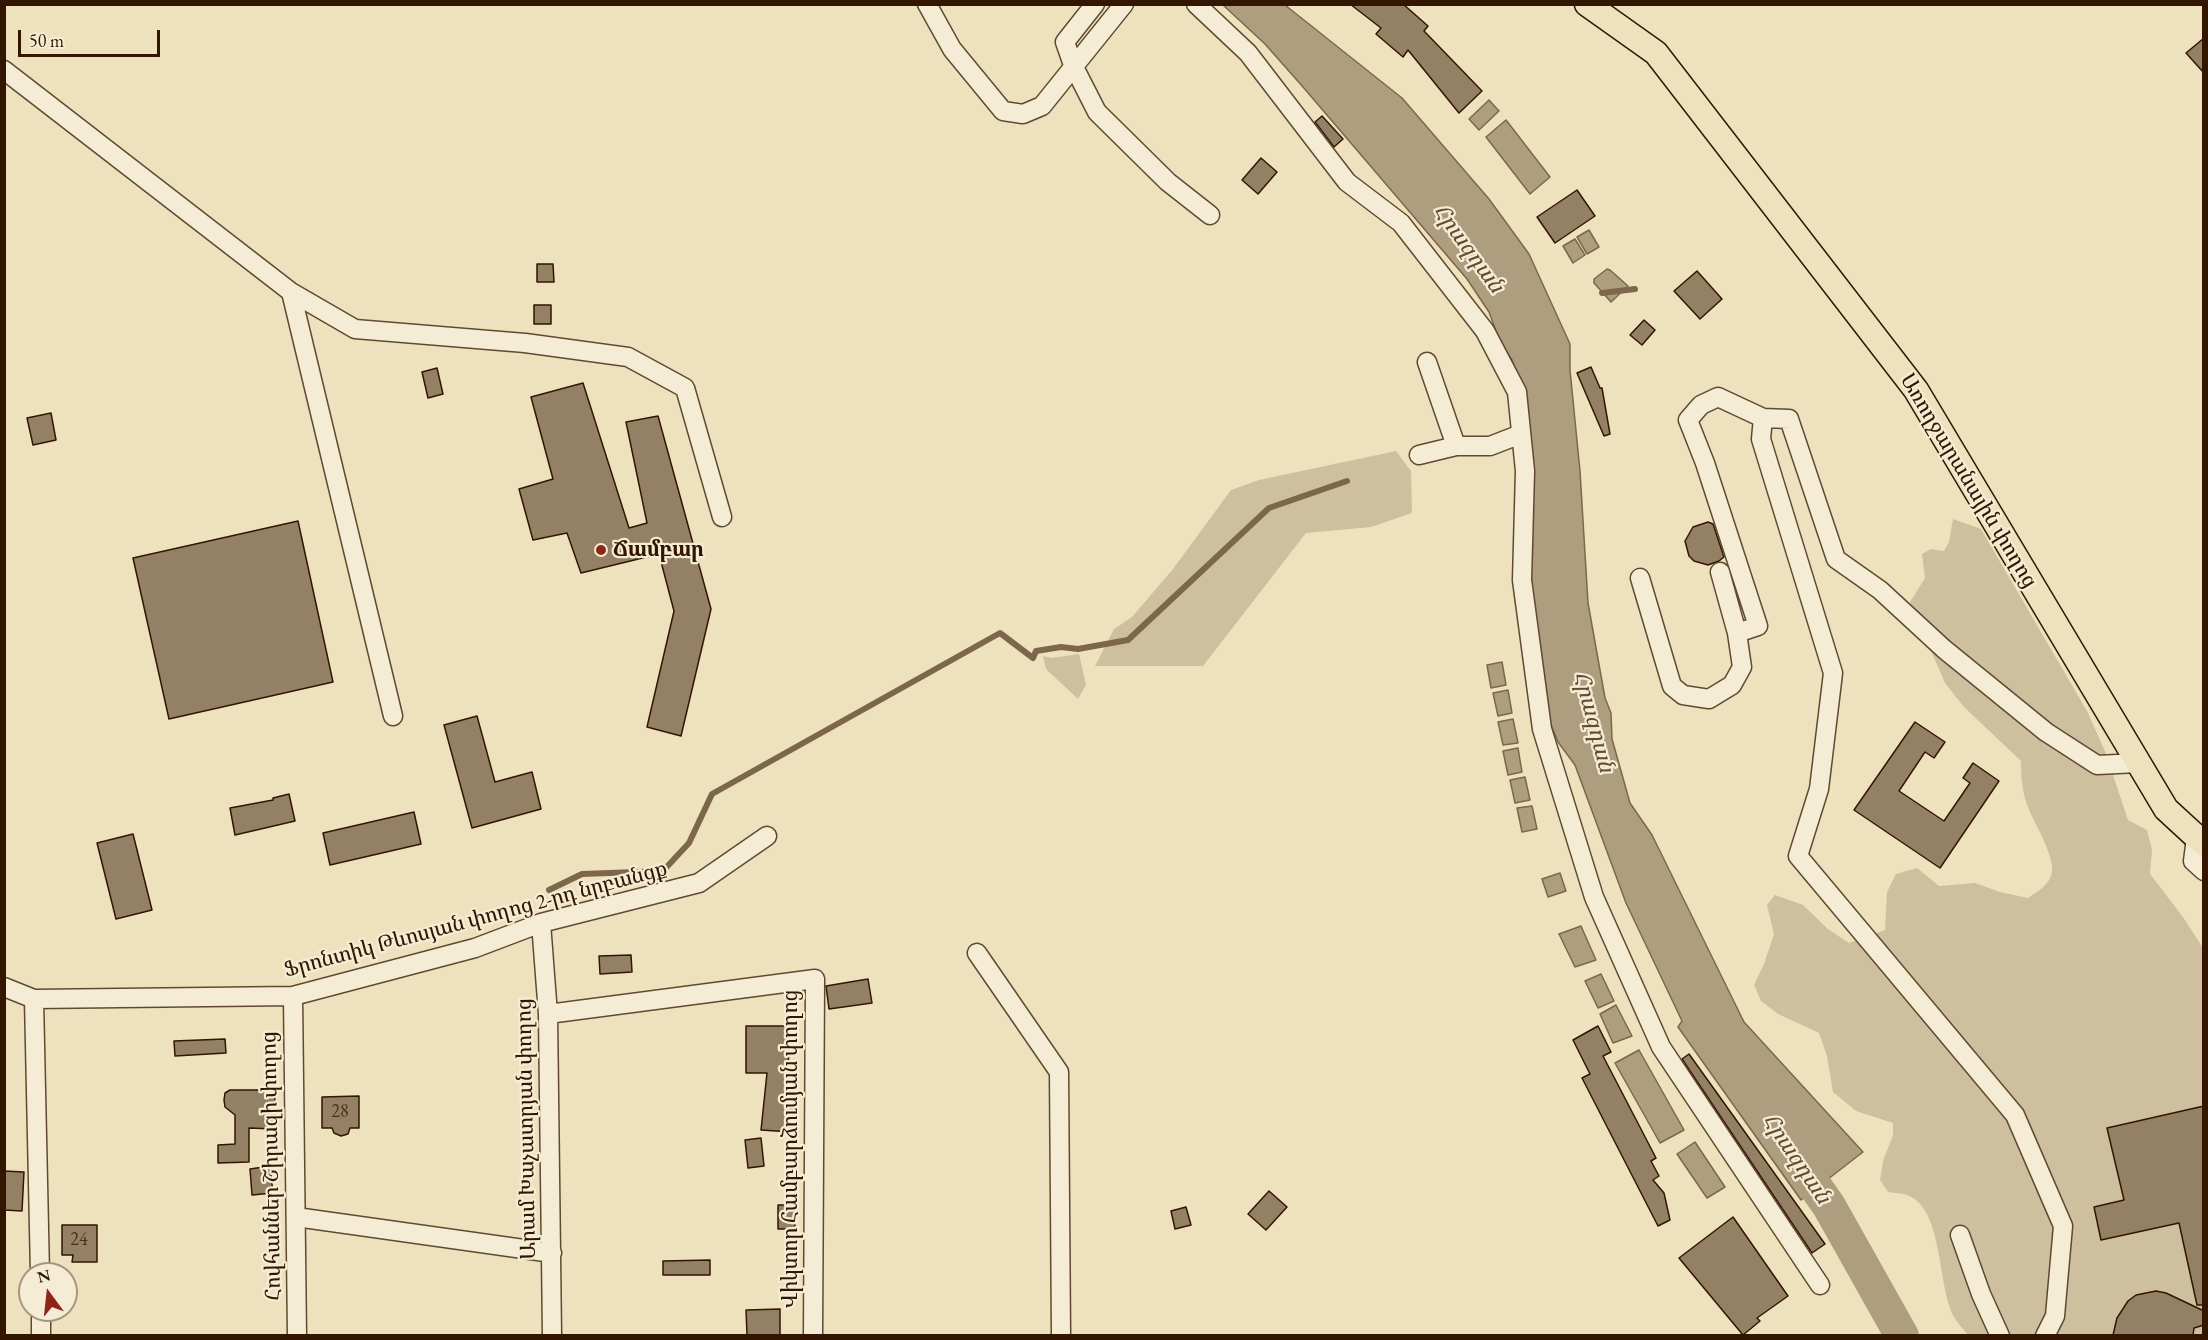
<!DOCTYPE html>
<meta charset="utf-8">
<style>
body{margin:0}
#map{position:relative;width:2208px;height:1340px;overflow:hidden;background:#eee2be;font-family:"EB Garamond",serif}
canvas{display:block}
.frame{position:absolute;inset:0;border:6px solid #321602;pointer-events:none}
.north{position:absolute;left:18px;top:1262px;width:60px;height:60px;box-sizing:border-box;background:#f4ecd5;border:2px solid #a69681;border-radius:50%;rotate:345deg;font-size:16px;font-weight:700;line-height:24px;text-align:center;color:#321602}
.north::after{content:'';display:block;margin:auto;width:21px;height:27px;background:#8f2418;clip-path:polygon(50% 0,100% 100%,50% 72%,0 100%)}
.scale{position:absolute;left:18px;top:30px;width:142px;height:27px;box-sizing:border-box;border:3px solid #321602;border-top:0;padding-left:8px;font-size:18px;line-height:21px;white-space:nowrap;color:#321602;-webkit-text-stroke:4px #f4ecd5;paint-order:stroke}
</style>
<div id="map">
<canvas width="2208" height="1340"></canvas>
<div class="frame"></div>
<div class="north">N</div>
<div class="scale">50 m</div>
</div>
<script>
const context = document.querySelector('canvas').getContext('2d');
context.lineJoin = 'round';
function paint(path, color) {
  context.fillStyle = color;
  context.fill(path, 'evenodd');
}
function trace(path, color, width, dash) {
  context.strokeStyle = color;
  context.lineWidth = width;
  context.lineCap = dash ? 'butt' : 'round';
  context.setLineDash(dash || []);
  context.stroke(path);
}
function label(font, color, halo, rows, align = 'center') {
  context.font = font + ' "EB Garamond","Noto Serif Armenian",serif';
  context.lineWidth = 4.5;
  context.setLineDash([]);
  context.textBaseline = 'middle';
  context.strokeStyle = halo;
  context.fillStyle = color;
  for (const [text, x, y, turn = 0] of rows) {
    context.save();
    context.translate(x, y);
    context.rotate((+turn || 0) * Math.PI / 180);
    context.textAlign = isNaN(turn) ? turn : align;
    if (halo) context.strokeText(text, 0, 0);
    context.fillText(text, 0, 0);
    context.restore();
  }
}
const green = new Path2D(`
 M1396,451L1411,471L1412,513L1371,527L1306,533L1203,666H1095L1114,629L1132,617L1173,569L1231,490L1259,480Z
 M1953,519L1981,529L2087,711L2105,751L2128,820L2147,830L2152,850L2150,874L2183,917L2203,948V1335H1968C1964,1330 1958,1324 1954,1317C1937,1287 1944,1208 1907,1195C1901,1193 1894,1193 1888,1192L1880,1180L1883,1161L1893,1135V1123L1856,1111L1833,1092L1827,1056L1819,1033L1778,1014L1761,1001L1754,985L1764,964L1774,934L1767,905L1775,895L1803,905L1828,929L1849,943L1885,930L1887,892L1896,874L1917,868L1939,886L1975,883L2000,892L2028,898C2038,891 2050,885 2052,872C2054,854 2034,823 2028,807C2022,792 2021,777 2021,761L1964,707L1945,683L1910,602L1925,578L1922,554L1931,549L1944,551L1949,542Z
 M1079,654L1086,685L1078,699L1046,669L1043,656L1052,658Z`);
const water = new Path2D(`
 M1223,5H1285L1402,98L1489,199L1529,254L1570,344V370L1580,471L1588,603L1605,698L1611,713L1612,739L1630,803L1652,835L1744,1022L1863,1152L1801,1200L1678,1027L1682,1021L1626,903L1575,765L1558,742L1545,710L1531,580L1524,390L1512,360L1500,342L1489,312L1467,279L1303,87L1265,44Z
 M1489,100L1499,111L1479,130L1469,119Z
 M1506,120L1550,177L1530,194L1486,137Z
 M1589,230L1599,247L1587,254L1577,237Z
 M1575,239L1585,255L1573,263L1563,246Z
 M1607,269L1610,270L1628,286L1611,302L1594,283V279Z
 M1502,662L1506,685L1491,688L1487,665Z
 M1508,690L1512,713L1498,716L1493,693Z
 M1513,719L1518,743L1503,745L1498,722Z
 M1518,748L1522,772L1508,775L1503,751Z
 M1525,777L1530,800L1515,803L1510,780Z
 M1532,806L1537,829L1522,832L1517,808Z
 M1560,873L1566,891L1548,897L1542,879Z
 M1581,926L1596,960L1575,967L1559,934Z
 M1601,974L1614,1001L1598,1008L1585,981Z
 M1616,1005L1632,1036L1613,1043L1600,1014Z
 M1639,1050L1684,1130L1660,1143L1615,1063Z
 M1695,1142L1725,1187L1707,1198L1677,1154Z`);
const stream = new Path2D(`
 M1602,293L1635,289
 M549,890L582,874L663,871L689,843L712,794L1000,633L1033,658L1036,651L1061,647L1078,649L1128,640L1269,508L1347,481`);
const river = new Path2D(`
 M1789,1149L1829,1206L1902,1336`);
const building = new Path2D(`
 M1350,4H1403L1428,26L1424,31L1482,91L1459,113L1408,50L1403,57L1376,34L1381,28Z
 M2204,38V73L2186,53Z
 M1322,116L1343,139L1334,147L1315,122Z
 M1261,158L1277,172L1258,194L1242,180Z
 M1577,190L1595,216L1555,243L1537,217Z
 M537,264H553L554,282H537Z
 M1697,271L1722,299L1700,319L1674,291Z
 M534,305H551V324H534Z
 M1644,320L1655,330L1642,345L1630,335Z
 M1591,367L1600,388H1602L1610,434L1604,436L1577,373Z
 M437,368L443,394L428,398L422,372Z
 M583,383L629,528L647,523L626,422L658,416L711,609L681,736L647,727L674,611L659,554L581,573L567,533L533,540L519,489L553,479L531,397Z
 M51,413L56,440L33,445L27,418Z
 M298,521L333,682L169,719L133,558Z
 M1708,522L1713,524L1724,557L1719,561L1708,565L1694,561L1689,556L1685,541L1693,527Z
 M477,716L495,782L532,772L541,809L472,828L444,725Z
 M1915,722L1945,742L1934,758L1925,752L1899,791L1944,821L1970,783L1963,778L1973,763L1999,781L1940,868L1854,810Z
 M289,794L295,821L235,835L230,808L273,800V798Z
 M414,812L421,844L330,865L323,833Z
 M133,834L152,910L116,919L97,843Z
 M631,955L632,972L600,974L599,956Z
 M868,979L872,1003L829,1009L826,986Z
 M746,1026H788L789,1093H794L791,1132L761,1130L767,1073H746Z
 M1598,1026L1611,1052L1603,1056L1656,1158L1651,1161L1659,1176L1653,1180L1664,1193L1670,1220L1658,1226L1582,1078L1590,1074L1573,1040Z
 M225,1039L226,1053L175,1056L174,1041Z
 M1689,1054L1825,1244L1812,1253L1682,1059Z
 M230,1090H275L274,1129L249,1128V1162L218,1163V1145L235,1144V1115L225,1107L224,1100L225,1093Z
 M359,1096V1128H350L348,1134L341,1136L334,1133L332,1128H322V1097Z
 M2204,1106V1305H2197L2179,1223L2101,1240L2094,1207L2124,1200L2107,1128Z
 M761,1138L764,1166L748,1168L745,1140Z
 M270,1166L273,1193L252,1195L250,1169Z
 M4,1171L24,1172L22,1211L4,1210Z
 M1269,1191L1287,1207L1266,1230L1248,1214Z
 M778,1205H795V1229H778Z
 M1186,1207L1191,1225L1175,1229L1171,1211Z
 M1733,1217L1788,1296L1757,1318L1760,1321L1743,1335L1679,1258Z
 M62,1225H97V1262H72L73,1255H62Z
 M710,1260V1275H663V1261Z
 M2156,1291L2166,1293L2204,1311V1325L2194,1328L2193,1335H2113L2117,1318L2128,1301L2136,1295Z
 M780,1309V1335H747L746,1310Z`);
const minor = new Path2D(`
 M927,4L952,49L1003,111L1023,114L1042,106L1124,4
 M1095,4L1065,42L1073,65L1097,112L1168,182L1210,215
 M1196,4L1248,53L1347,182L1401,223L1485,331L1517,392L1525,471L1522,580L1542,729L1594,897L1661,1047L1820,1285
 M4,70L291,292L355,329L525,343L628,357L685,388L722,517
 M291,292L393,716
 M1427,362L1456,446
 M1419,455L1456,446H1490L1521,434
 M1720,572L1737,633
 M1640,578L1672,686L1683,695L1709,699L1732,685L1742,667L1737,633L1758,626L1705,463L1688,420L1701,405L1718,397L1763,418
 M2196,838L2193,861L2204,871
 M541,923L548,1014L552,1336
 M977,953L1059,1072L1061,1336
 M4,987L34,999L293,996L475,948L541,923L699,883L767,836
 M293,996L297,1336
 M34,999L40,1274
 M548,1014L815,979L813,1336
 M296,1217L552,1253
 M1960,1235L1981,1294L2000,1336
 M41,1310V1336
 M2045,1336L2055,1316L2063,1226L2015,1115L1798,856L1819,789L1833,673L1761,439L1763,418L1789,419L1836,559L1880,590L1944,649L2046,732L2097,765L2138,763`);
const major = new Path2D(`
 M1587,4L1656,53L1916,390L2166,809L2204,844`);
const markers = [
 [601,550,6,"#8f2418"]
];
const numberNames = [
 ["28",340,1112],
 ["24",79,1240]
];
const streetNames = [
 ["Առողջարանային փողոց",1968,481,59],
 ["Ֆրոնտիկ Թևոսյան փողոց 2-րդ նրբանցք",476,920,-15],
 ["Արամ Խաչատրյան փողոց",527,1129,-91],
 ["Վիկտոր Համբարձումյան փողոց",791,1149,-90],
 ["Հովհաններ Շիրազի փողոց",272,1166,-91]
];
const poiNames = [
 ["Ճամբար",613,550]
];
const waterNames = [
 ["Հրազդան",1468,249,54],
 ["Հրազդան",1593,722,75],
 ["Հրազդան",1796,1159,56]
];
paint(green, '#cebf9e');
paint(water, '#ae9d7e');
trace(water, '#7c674c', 1.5);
trace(stream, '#7c674c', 6);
trace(river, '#ae9d7e', 34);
paint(building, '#948064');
trace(building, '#321602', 1.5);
trace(minor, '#614931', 21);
trace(major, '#321602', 27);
trace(minor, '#f4ecd5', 18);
trace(major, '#eee2be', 24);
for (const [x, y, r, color] of markers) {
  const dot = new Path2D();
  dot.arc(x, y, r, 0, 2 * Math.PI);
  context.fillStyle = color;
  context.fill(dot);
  trace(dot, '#f4ecd5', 2);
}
label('18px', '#4a301a', null, numberNames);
label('21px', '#321602', '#f4ecd5', streetNames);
label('bold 21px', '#321602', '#f4ecd5', poiNames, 'left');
label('italic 22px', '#644c34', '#f4ecd5', waterNames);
</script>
